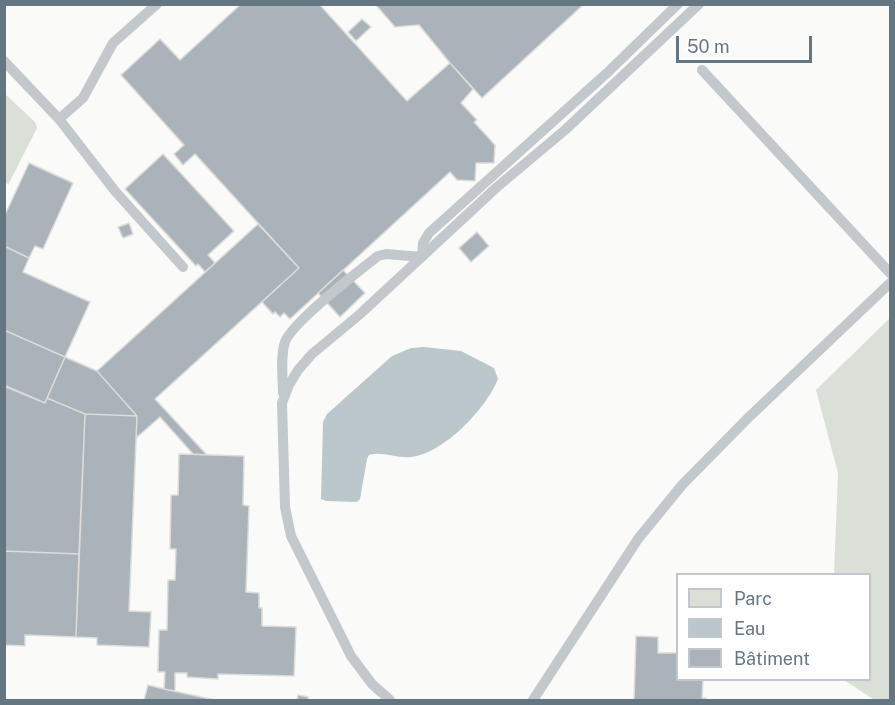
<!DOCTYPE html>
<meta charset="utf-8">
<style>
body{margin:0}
#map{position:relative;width:895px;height:705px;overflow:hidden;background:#fafaf8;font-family:"Public Sans",sans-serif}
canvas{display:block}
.frame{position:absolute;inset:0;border:6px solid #657683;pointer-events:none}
.legend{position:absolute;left:676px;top:573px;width:195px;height:108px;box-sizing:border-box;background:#fff;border:2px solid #c1c8cd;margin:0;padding:8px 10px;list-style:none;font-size:18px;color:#657683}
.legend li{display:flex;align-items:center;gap:12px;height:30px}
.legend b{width:30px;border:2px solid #c1c8cd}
.scale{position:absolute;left:676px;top:36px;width:136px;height:27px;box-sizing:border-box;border:3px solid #657683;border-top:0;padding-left:8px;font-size:18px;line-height:21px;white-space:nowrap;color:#657683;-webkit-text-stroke:4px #fff;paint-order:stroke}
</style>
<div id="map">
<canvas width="895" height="705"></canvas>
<div class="frame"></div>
<ul class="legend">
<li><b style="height:16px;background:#dadfd7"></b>Parc</li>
<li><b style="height:16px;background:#bbc7cb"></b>Eau</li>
<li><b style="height:16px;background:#aab3b9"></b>Bâtiment</li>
</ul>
<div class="scale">50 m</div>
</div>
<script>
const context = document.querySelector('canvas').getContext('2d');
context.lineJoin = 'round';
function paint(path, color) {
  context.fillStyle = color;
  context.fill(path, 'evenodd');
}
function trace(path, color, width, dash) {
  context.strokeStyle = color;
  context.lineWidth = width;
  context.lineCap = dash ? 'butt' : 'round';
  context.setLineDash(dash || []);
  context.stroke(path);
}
const green = new Path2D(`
 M5,94L35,122L37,128L8,185L4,179Z
 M890,318V700H872L873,699L844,680H870V574H834L838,473L816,390Z`);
const water = new Path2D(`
 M424,347L461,351L494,368L498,379C486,409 443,454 411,457C397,459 383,451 369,455L367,459L360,499L357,502L326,501L321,499L323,422L327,414L392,356L411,348Z`);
const building = new Path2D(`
 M241,4H319L407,101L450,63L473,89L461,103L477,120L474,122L495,145L494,163H476L475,181L457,180L450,172L290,319L284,313L280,317L275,312L273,314L262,302L299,268L195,154L183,165L174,154L184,145L121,75L160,39L180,60Z
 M375,4H584L482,98L450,63L419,25L395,27Z
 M362,19L371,27L356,41L348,32Z
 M163,154L234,231L208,255L215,263L205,272L198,264L196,266L125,189Z
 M29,163L73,183L43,249L35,246L29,258L4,246V217Z
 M129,223L133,234L123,238L118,227Z
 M258,224L299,268L155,399L207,455L193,454L160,417L136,438L137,416L97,371Z
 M477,232L489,246L471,262L459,248Z
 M4,246L29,258L23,272L90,302L65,357L4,330Z
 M343,270L365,293L340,317L318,293Z
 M4,330L65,357L45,403L4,386Z
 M65,357L97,371L137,416L85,414L47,398Z
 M6,386L45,403L47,398L85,414L79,554L4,551V390Z
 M85,414L137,416L129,611L151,612L149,647L97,645V638L76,637Z
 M179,454L244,456L243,505L249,506L246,592L259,593V608H262V626L296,627L294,676L218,674V679L187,677V673H175V691L164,689L165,672H158L159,630H167L168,580H175L176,549H170L171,495H178Z
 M4,551L79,554L76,637L25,635V646L4,645Z
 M636,636L658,637V653H678V680H703L702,698H706V700H634Z
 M148,685L164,689L215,700H144Z
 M298,695L308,697V700H297Z`);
const lane = new Path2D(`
 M4,61L59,119L115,191L183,267
 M702,70L890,273
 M59,119L83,98L113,43L157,4
 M422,257L423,243L429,233L607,73L678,4
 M283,393C283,378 280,357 285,342C292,322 359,271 378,256L386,254L422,257
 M390,700L372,684L351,656L291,536L285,507L282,403L289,385L298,370L312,354L359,315L497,187L565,130L699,4
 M533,700L638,539L682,485L750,416L890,283`);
paint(green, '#dadfd7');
paint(water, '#bbc7cb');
paint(building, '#aab3b9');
trace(building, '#dcdcda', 1.5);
trace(lane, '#c3c8cc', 10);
</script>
